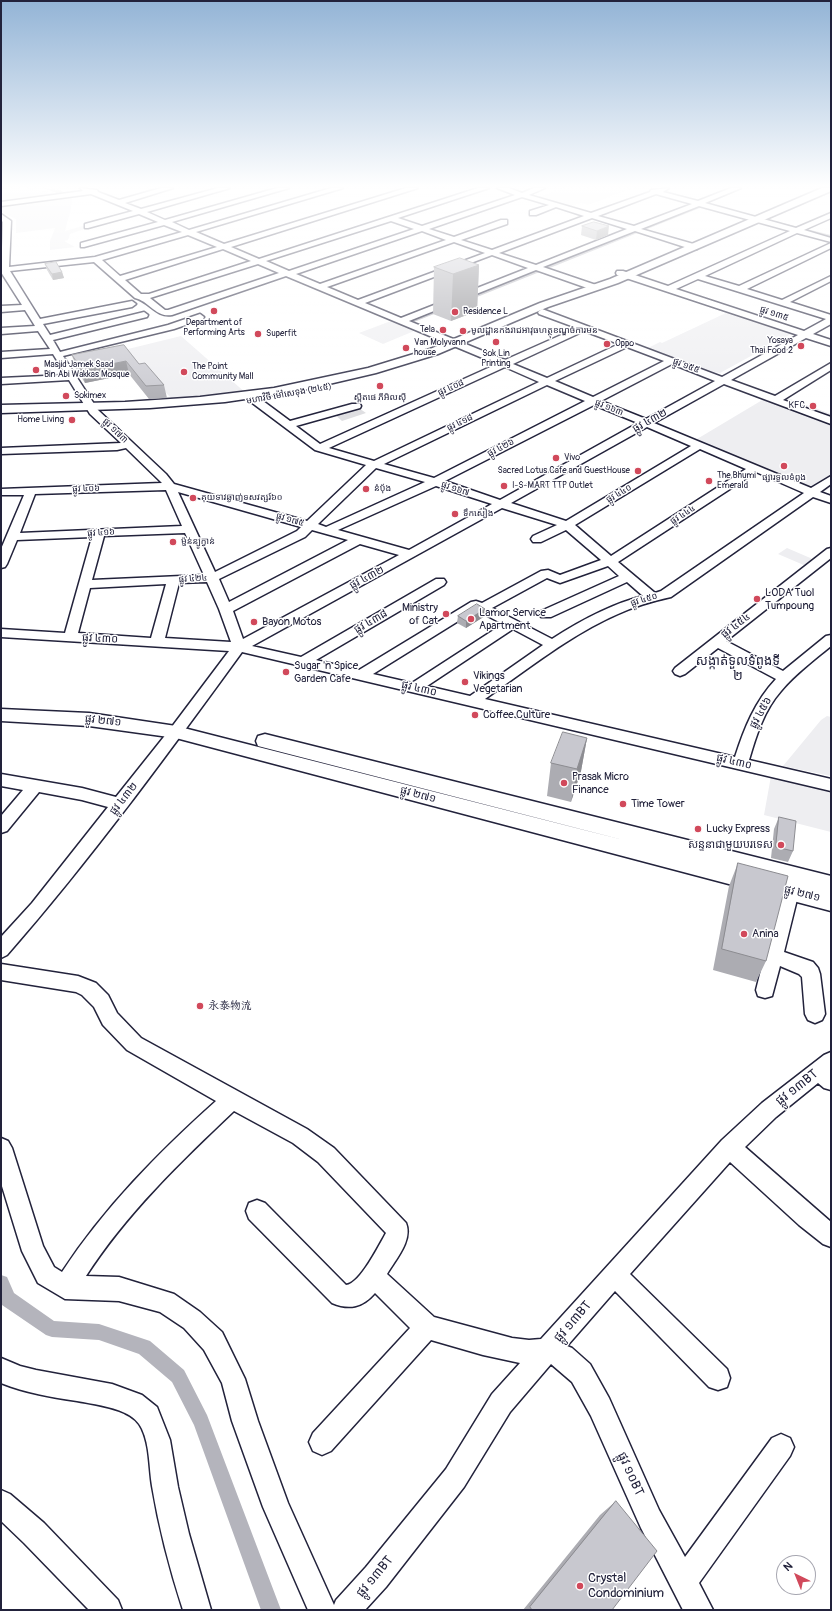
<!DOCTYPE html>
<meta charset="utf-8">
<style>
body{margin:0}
#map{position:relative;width:832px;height:1611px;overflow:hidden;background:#fff;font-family:Pangolin,sans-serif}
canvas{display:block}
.frame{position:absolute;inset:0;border:2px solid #22223b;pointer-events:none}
.north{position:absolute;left:776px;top:1555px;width:40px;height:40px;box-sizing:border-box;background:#fff;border:1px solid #a7a7b1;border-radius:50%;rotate:317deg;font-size:11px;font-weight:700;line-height:16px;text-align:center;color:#22223b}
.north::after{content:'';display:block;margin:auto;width:14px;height:18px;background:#d1495b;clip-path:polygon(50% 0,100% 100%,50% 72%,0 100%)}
</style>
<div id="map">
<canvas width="832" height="1611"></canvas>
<div class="frame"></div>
<div class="north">N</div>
</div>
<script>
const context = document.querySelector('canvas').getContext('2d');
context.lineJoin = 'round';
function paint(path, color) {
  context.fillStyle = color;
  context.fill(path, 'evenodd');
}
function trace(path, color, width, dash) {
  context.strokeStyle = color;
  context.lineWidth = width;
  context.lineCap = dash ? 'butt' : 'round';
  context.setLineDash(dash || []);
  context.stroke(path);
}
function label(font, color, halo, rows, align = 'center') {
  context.font = font + ' Pangolin,"LXGW WenKai TC","Noto Sans Khmer",sans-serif';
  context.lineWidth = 3;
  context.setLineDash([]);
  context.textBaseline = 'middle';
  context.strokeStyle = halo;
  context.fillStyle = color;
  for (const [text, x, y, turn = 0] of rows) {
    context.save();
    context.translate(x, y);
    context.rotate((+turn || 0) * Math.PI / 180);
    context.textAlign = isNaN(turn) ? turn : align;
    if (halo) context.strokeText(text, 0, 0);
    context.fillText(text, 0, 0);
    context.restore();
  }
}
const built = new Path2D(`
 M1,188L30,189L54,193L58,195L1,203Z
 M562,188H633L588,205L581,203L568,207L536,198Z
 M71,196L72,201L71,208L65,231L86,225L90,227L70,234L68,240L64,241L75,247L50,250V241L55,228L16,233V219L1,212V205Z
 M728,312L790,332L791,334L720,373L714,372L648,348L660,342L662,343Z
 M391,321L414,331L383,344L359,333Z
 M181,336L247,394L174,401L124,350Z
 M774,393L831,414V487L815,498L687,445Z
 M787,548L815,560L806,566L778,554Z
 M827,716L831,717V776L783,766L821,720Z
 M771,776L831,790V832L764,815Z`);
const green = new Path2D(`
 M356,406L366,413L342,421L333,413Z`);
const canal = new Path2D(`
 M44,188L60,190L68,195L64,196Z
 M649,188H658L693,199L691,200Z
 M706,203L710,204L467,301L462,300Z
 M766,219L831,235V239L764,221Z
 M447,305L449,306V308L414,322L409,321Z
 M1,1275L7,1277L14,1293L54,1321L99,1324L150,1341L184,1370L207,1415L281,1610H261L194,1425L172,1382L139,1354L99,1340L52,1337L46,1335L2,1305Z`);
const minor = new Path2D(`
 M80,188L97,190L98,192L119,200L161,188H173L125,203L141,209L218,188H230L147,212L165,220L277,188H289L172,222L189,230L331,188H343L196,232L224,244L406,188H418L231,247L259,259L478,188H489L398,218L422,226L515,195L497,188H509L522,193L534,188H545L529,195L591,213L650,192L651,190L669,188L663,192L698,201L731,188H741L705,203L796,228L831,213V218L804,230L831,238V242L797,233L705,276L739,286L831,243V248L747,289L782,300L831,276V281L790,302L831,315V324L813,334L831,340V346L806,338L731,380L775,396L831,363V370L783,400L831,417V424L724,384L654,423L811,488L831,476V484L820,492L831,496V503L813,497L671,597C653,601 635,606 618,614C570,635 528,669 485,699L735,757C744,729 755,701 776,679L718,648L685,674L680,676L675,674L673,671L675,668L827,549L831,548V558L726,641L783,671L826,636L831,635V646C814,660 795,674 781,691C764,710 756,736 749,760L831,779V791L242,652C167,755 91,859 7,955L1,958V937L32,903L108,807L82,800L39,792L7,831L1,833V816L23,790L1,786V774L82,788L116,797L171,728L229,651L1,637V629L65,633L92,537L17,540L7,564L5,567L1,568V549L24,495H1V489L162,483L126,448L117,450L1,454V448L121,443L90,414L69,380L1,384V378L66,375L53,354L1,358V352L50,349L38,331L1,334V328L35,326L25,310L1,312V306L22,305L1,272L3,222L1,220V214L11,221L9,267L95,257L182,232L164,225L84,247H81V243L158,222L139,214L88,228H85V224L133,211L91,194L1,206V202L83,191ZM656,194L692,204L634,226L598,216ZM522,197L549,205L530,211V215H536L556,207L584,216L492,250L461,240L507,224V220H501L454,237L429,229ZM699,206L790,231L668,286L623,271H617L616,273L617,275L798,335L722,377L542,309L538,312L539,314L577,328L505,360L409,321L536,270L590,289H596L597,287L596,285L543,267L635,231L691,249H697V245L641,229ZM592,218L627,229L536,265L499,253ZM391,221L414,229L289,271L266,261ZM422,231L446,240L320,284L296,274ZM188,235L217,247L120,276L102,260ZM454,242L485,253L358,300L327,287ZM223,249L251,261L149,294H141L125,280ZM492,255L528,268L401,318L365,303ZM94,262L135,298C149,301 156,318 172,315L286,276L497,364L320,444L296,426L360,408L361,406L360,404H352L290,421L259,398L255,393H249L247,395L251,402L315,450L366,465L307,521L174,484L166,474L98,410L63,356L174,329L203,319L204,317L200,314L168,325L60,352L53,340L147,317L148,315L144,312L50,335L43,324L132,307L136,304L132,301L40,319L10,271ZM258,264L279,273L168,310H165L150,298ZM698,279L826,319L804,331L676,289ZM584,331L619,344L547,378L513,364ZM627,347L664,361L593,397L555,381ZM672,364L715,381L646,419L601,401ZM505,367L539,382L374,461L329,448ZM547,385L585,401L434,478L384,464ZM594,405L638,423L500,500L445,481ZM647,427L691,446L566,521L511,503ZM700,449L746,469L611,556L575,525ZM376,468L425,482L326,527L318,524ZM756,472L804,493L661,591L655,593L618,562ZM436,486L492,504L409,550L338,530ZM166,490L182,526L20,533L35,494ZM178,492L301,527L297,531L215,572ZM502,508L557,525L533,536L531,539L533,542H541L566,530L601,560L560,575L548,570L541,571L482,603L476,601L471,602L359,670L316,660L444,585L446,582L444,579H436L301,657L252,646ZM312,530L348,540L229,602L219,579L305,537ZM185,533L204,575L92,580L104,536ZM360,544L399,555L243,639L233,611ZM608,566L619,576L541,611L539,614L541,617H551L627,582L643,596C611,604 580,621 552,639L492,608L547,578L560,583ZM207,582L219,609L231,642L165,638L179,583ZM166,584L151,638L78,633L90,588ZM476,610L503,624L412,683L373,674ZM513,629L543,645L470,696L427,686Z
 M793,872L799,874L802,879L784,952L813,962L818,968L820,974L825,1014L822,1020L815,1023L808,1020L805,1014L802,977L799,974L780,966L772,996L765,998L758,996L756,990L784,879L787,874Z
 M1,964L78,976L96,983L108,995L117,1013L141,1038L307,1129L334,1148L406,1223C413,1240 396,1259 387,1274L434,1317L512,1338L529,1340L541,1339L722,1140L762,1103L824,1055L831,1052V1090L824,1088L818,1083L776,1117L745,1147L831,1222V1247L823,1244L799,1225L730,1162L630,1274L727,1369L730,1378L727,1387L718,1390L709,1387L615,1291L567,1346L572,1348L590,1364L609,1398L659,1510L685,1557L772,1438L781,1434L790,1438L794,1447L790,1456L699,1583L713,1610H683L641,1528L591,1416L572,1382L551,1364L510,1412L464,1487L386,1587L365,1610H308L263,1507L232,1421L222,1383L204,1350L184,1328L160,1312L119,1301L65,1299L38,1283L22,1251L1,1183V1138L8,1141L12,1148L43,1246L54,1267L62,1272C105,1207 158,1153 216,1101L127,1050L103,1025L94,1007L82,995L76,992L1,980ZM234,1111L293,1143L318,1162L386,1233C379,1245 360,1284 346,1285L265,1203L257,1200L249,1203L246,1211L249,1219L332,1303C349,1310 362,1308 375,1293L410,1328L313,1433L309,1442L313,1451L322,1455L331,1451L431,1340L483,1355L520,1363L492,1394L446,1469L366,1567L336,1600L334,1605L288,1503L258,1421L245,1379L222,1332L200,1312L174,1294L119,1277L86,1276C126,1214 180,1162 234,1111Z
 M1,1358L20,1366L36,1370L112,1384L142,1395L157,1407L170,1440L178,1487L189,1534L211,1610H183C170,1570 159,1528 152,1486C149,1468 150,1446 142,1429C139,1422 132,1416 125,1413C110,1406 93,1404 77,1401C51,1397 26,1393 1,1383Z
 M1,1490L10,1494L44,1523L118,1600L122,1610H89L24,1543L1,1521Z`);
const major = new Path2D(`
 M822,188H831V191L618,283L548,307L438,354L376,373L299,391L225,402L150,408L1,413V405L125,402L200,397L274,388L368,368L430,349L540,303L610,279Z
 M1,709L89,713L176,726L631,842L258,746L256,741L258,736L265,734L831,876V911L176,738L89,726L1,721Z`);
const wall = new Path2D(`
 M594,222L608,235L596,240L581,235L582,226Z
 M45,264L62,272L64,278L53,280L47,270Z
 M479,265L477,311L451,321L433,314L434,267Z
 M124,345L139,364L164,385L167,398L149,399L129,374L85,383L75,367L72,355Z
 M485,609V616L466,628L457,623L458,616Z
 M587,738L581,771L571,802L547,796L551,763Z
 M779,817L793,851L788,862L771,858L774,829Z
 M738,863L766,961L756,982L713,970L729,886Z
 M616,1501L612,1610H523L600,1515Z`);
const shadedWall = new Path2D(`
 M609,226L608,235L596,240L597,231Z
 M479,265L477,311L451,321L453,274Z
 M62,272L64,278L53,280L52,274Z
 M126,361L129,374L85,383L82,370Z
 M485,609V616L466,628V621Z
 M587,738L581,771L571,802L577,769Z`);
const building = new Path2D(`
 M594,222L609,226L597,231L582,226Z
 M460,258L479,265L453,274L434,267Z
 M56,262L62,272L52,274L45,264Z
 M124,345L139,364L145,363L164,385L146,386L126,361L82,370L72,355Z
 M477,604L485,609L466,621L458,616Z
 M563,732L587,738L577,769L551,763Z
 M779,817L796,821L793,851L776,847Z
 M738,863L788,876L766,961L722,949Z
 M616,1501L657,1551L612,1610H532L530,1607Z`);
const markers = [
 [214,311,4,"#d1495b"],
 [455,312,4,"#d1495b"],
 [443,330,4,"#d1495b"],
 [463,331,4,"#d1495b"],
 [258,334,4,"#d1495b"],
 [496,342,4,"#d1495b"],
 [607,344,4,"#d1495b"],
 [801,346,4,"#d1495b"],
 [406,348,4,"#d1495b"],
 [36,370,4,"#d1495b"],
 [184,372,4,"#d1495b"],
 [380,386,4,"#d1495b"],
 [66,396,4,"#d1495b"],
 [813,406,4,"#d1495b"],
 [72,420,4,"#d1495b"],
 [556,458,4,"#d1495b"],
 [784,466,4,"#d1495b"],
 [638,471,4,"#d1495b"],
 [709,481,4,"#d1495b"],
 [504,486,4,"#d1495b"],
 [366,489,4,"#d1495b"],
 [193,498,4,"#d1495b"],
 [455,514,4,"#d1495b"],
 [173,542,4,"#d1495b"],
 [757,599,4,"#d1495b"],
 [446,614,4,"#d1495b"],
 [471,619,4,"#d1495b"],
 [254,622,4,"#d1495b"],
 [286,672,4,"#d1495b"],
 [465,682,4,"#d1495b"],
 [475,715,4,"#d1495b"],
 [564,783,4,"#d1495b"],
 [623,804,4,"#d1495b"],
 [698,829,4,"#d1495b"],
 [781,845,4,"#d1495b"],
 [744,934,4,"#d1495b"],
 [200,1006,4,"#d1495b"],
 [580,1586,4,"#d1495b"]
];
const farPoinames = [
 ["Residence L",463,312],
 ["Department of",214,323,"center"],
 ["Performing Arts",214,333,"center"],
 ["Tela",435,330,"right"],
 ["មូលដ្ឋានកងរាជអាវុធហត្ថុខណ្ឌចំការមន",471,331],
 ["Superfit",266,334],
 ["Yosaya",793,341,"right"],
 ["Thai Food 2",793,351,"right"],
 ["Van Molyvann",414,343],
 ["house",414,353],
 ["Oppo",615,344],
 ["Sok Lin",496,354,"center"],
 ["Printing",496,364,"center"],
 ["Masjid Jamek Saad",44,365],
 ["Bin Abi Wakkas Mosque",44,375],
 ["The Point",192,367],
 ["Community Mall",192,377],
 ["Sokimex",74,396],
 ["ស្ពីតផេ ភីអិលស៊ី",380,398,"center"],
 ["KFC",805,406,"right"],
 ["Home Living",64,420,"right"],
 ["Vivo",564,458],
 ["Sacred Lotus Cafe and GuestHouse",630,471,"right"],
 ["The Bhumi",717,476],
 ["Emerald",717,486],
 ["ផ្សារទួលទំពូង",784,478,"center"],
 ["I-S-MART TTP Outlet",512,486],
 ["នំប៉័ង",374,489],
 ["គុយទាវឆ្ងាញ់ទសវត្សរ៍៦០",201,498],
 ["ទឹកសៀង",463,514],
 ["ម្ញ៉ន់ន្យូក្វាន់",181,542]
];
const farStreetnames = [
 ["ផ្លូវ ១៣៥",774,314,18],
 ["ផ្លូវ ១៥៥",686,366,20],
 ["ផ្លូវ ៤០៨",451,388,-24],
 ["មហាវិថី ម៉ៅសេទុង (២៤៥)",289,394,-10],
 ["ផ្លូវ ១៦៣",609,408,22],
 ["ផ្លូវ ៤១៨",460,423,-26],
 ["ផ្លូវ ១៧៣",115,431,44],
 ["ផ្លូវ ៤២៦",501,448,-28],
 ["ផ្លូវ ៤០៦",86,489,-2],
 ["ផ្លូវ ១៦៧",455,489,18],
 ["ផ្លូវ ៤៤០",619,494,-31],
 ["ផ្លូវ ៤៤៤",683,515,-33],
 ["ផ្លូវ ១៧៥",290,520,16],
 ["ផ្លូវ ៤១៦",101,533,-3],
 ["ផ្លូវ ៤២៤",193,579,-4],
 ["ផ្លូវ ៤៥០",644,600,-17]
];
const streetNames = [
 ["ផ្លូវ ៤៣២",650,421,-29],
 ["ផ្លូវ ៤៣២",367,578,-28],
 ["ផ្លូវ ៤៣៨",371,622,-30],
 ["ផ្លូវ ៤៥៤",736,626,-38],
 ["ផ្លូវ ៤៣០",100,639,3],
 ["ផ្លូវ ៤៣០",419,689,13],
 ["ផ្លូវ ៤៥៦",761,713,-61],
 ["ផ្លូវ ២៧១",103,721,6],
 ["ផ្លូវ ៤៣០",734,762,13],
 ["ផ្លូវ ២៧១",418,795,15],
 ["ផ្លូវ ៤៣២",124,799,-52],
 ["ផ្លូវ ២៧១",802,894,14]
];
const poiNames = [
 ["LODA Tuol",765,593],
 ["Tumpoung",765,606],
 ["Ministry",438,608,"right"],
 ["of Cat",438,621,"right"],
 ["Lamor Service",479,613],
 ["Apartment",479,626],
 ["Bayon Motos",262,622],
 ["Sugar 'n Spice",294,666],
 ["Garden Cafe",294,679],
 ["Vikings",473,676],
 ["Vegetarian",473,689],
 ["Coffee Culture",483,715],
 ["Prasak Micro",572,777],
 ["Finance",572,790],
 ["Time Tower",631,804],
 ["Lucky Express",706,829],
 ["សន្ទនាជាមួយបរទេស",773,845,"right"],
 ["Anina",752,934],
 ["永泰物流",208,1006]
];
const quarterNames = [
 ["សង្កាត់ទួលទំពូងទី",738,662],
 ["២",738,677]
];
const nearStreetnames = [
 ["ផ្លូវ ១៣BT",797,1088,-38],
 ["ផ្លូវ ១៣BT",573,1322,-49],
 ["ផ្លូវ ១០BT",630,1474,66],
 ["ផ្លូវ ១៣BT",375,1577,-50]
];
const nearPoinames = [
 ["Crystal",588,1579],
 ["Condominium",588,1594]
];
paint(built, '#eeeef1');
paint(green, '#dfdfe2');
paint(canal, '#b4b4bc');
trace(minor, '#22223b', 3);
trace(major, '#22223b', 3);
paint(minor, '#fff');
paint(major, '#fff');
paint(wall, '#acacb2');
paint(shadedWall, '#8c8c91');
paint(building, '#c8c8cf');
trace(building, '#8c8c91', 1);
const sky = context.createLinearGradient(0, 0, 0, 414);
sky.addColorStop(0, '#93b4d6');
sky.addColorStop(0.45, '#fff');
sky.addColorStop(1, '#ffffff00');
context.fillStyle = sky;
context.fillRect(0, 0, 832, 414);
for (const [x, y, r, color] of markers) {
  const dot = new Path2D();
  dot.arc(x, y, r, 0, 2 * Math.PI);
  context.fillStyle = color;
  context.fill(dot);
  trace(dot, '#fff', 1.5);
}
label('9px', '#22223b', '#fff', farPoinames, 'left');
label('9px', '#22223b', '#fff', farStreetnames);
label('11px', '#22223b', '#fff', streetNames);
label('11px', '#22223b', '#fff', poiNames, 'left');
label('13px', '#22223b', '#fff', quarterNames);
label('13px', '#22223b', '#fff', nearStreetnames);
label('13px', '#22223b', '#fff', nearPoinames, 'left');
</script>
